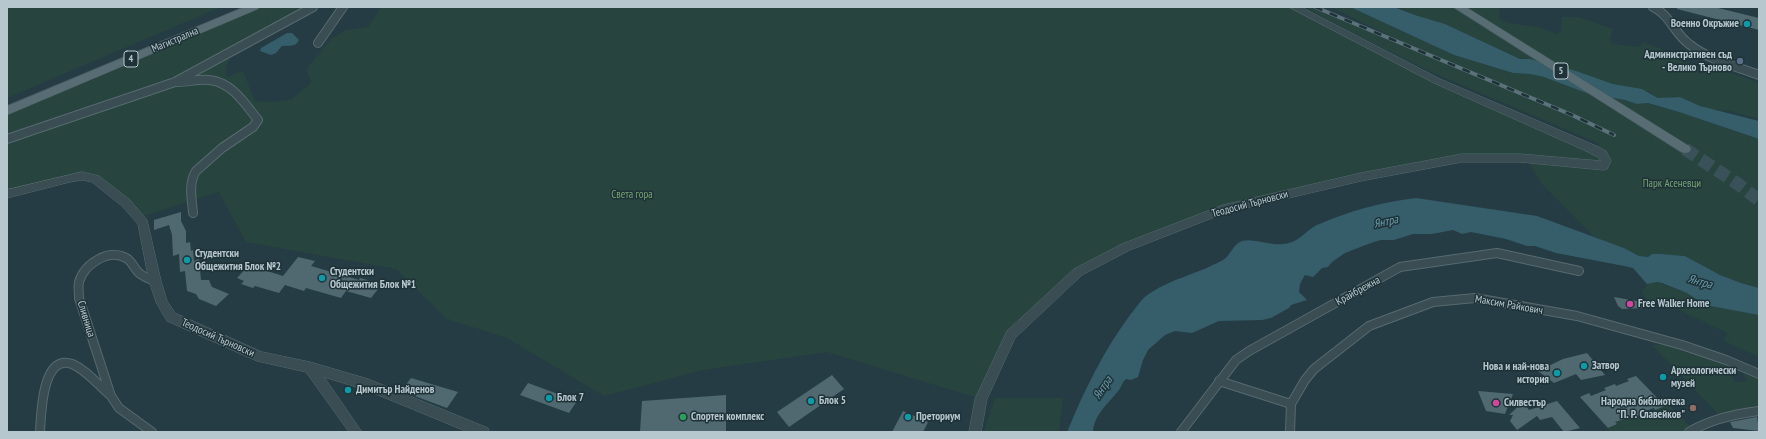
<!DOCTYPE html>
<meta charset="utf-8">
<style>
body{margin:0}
#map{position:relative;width:1766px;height:439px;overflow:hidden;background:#253c44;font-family:"PT Sans Narrow",sans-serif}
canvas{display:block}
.frame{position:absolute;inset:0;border:8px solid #b6c7cd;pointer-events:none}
</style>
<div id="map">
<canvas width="1766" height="439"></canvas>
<div class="frame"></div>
</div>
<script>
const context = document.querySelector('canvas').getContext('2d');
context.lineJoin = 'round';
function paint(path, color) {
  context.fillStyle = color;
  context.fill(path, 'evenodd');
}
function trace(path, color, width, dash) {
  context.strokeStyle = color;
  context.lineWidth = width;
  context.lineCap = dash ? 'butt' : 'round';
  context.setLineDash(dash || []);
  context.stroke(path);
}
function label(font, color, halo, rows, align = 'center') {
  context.font = font + ' "PT Sans Narrow",sans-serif';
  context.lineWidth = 3;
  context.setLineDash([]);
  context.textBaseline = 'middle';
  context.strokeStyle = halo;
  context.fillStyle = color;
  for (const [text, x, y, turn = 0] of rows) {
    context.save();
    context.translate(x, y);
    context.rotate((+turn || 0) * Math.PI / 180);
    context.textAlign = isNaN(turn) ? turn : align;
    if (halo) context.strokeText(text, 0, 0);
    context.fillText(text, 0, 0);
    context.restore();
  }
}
const green = new Path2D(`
 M7,7H221L7,98Z
 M259,7H305L233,49L226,68V77L243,71L255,101L274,102L292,99L312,82L306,70L331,39L346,30L368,27L381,7H1294L1437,81L1590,148L1600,144L1431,72L1351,32L1304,7H1309L1384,38L1388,35L1331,7H1350L1454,55L1513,73L1530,74L1544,77L1589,94L1625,100L1637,104L1648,103L1679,112L1759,139V288L1741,283L1720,275L1685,256L1652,254L1648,257L1639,256L1624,248L1594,237L1541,183L1527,159L1462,158L1223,209L1078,272L1011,335L981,399L827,352L703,370L604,396L507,338L447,319L396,269L246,242L219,192L140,217L89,177L7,194V114L47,96L90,81L115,68Z
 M1398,7H1500L1499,19L1508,23L1539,27L1557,34L1561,31L1562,17H1578L1613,29L1610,38L1612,44L1639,47L1643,42L1664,50L1683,62L1692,63L1700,74L1708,68L1720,69L1759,83V119L1730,111L1711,110L1700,106L1686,99L1673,96L1669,98H1658L1650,92L1613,84L1526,58L1520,59L1445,24L1418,16Z
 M1657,282L1687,293L1718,308H1728L1759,315V357L1724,341L1727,333L1663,302H1648L1642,293L1647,284Z
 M1652,345H1682L1759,374V411L1722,418ZM1728,371H1741L1748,381L1735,382Z
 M995,398H1063L1059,432H984Z
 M1669,405L1693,429L1689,432H1610L1608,428L1617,424L1615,422L1630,417L1632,419L1642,415L1640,413Z`);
const water = new Path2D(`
 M1350,7H1394L1418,16L1445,24L1520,59H1530L1576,71L1613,84L1642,89L1658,98L1680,97L1700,106L1759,121V139L1679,112L1648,103L1637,104L1625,100L1589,94L1544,77L1530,74L1513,73L1454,55Z
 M287,33H292L299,40C295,48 289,45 282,46L276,53L271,55L260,51L261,48Z
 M1416,198L1537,216L1624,248L1639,256L1648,257L1652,254H1661L1685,256L1720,275L1741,283L1759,288V315L1705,305L1687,293L1662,283L1657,282L1647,284L1633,268L1624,266L1556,253L1535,246H1527L1506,239L1471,232L1462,234L1453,230L1432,234H1413L1394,240H1381L1371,243L1345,253L1332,262L1328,267L1322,268L1313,277L1305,275L1300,284L1299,292L1307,300L1291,305L1289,308L1271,318L1262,320L1219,321L1192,333L1175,331L1165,335L1148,350L1143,360L1138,377L1131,380L1126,379C1122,382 1122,386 1119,390C1109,403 1094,414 1093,432H1067C1084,391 1104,350 1130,315C1135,309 1140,301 1146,296C1169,279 1198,274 1223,260C1231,255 1232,245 1242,241C1255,237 1275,249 1292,242C1301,239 1307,230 1317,225C1349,211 1382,202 1416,198Z`);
const building = new Path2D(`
 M1677,7H1714L1759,18V30L1677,9Z
 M181,212V221L186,231V243L190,242L191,251L193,250L194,261L199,259L201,280H209L212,287L229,294L216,306L199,299L196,294L187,291L185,271L180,272L179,254L173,256L172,235L169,225L154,230V220Z
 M298,257L315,261L311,266L359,280L360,278L382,284L371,298L346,291L341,298L306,288L304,291L285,285L279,293L255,286L253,288L241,284L244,281L237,278L251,263L270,268L267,271L283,276Z
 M1614,297L1642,302L1645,308L1622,309L1618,306Z
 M1587,353L1605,375L1581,380L1576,374L1554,383L1538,371L1563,359Z
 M832,375L844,389L789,427L777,412Z
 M1636,376L1665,406L1655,410L1654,408L1640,413L1642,415L1632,419L1630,417L1615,422L1617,424L1608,428L1580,397L1589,393L1591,396L1606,390L1604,388L1615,384L1616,386L1629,381L1627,379Z
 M411,378L458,392L447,408L401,391Z
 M528,383L577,401L569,413L520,395Z
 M1478,391L1513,394L1505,414L1486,411Z
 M726,395V432H640L642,401Z
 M1557,401L1580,428L1564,432L1552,417L1540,420L1537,416L1517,430L1510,421L1513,415H1509L1523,402L1529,410Z
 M903,411L928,422L923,432H892Z
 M1757,417L1759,431L1733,428L1730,422Z`);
const primaryTunnel = new Path2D(`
 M1685,149L1738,184L1759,200`);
const minor = new Path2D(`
 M1653,7C1670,15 1674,33 1689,44C1709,60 1735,66 1759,75
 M318,43L343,7
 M178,82C188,82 199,79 209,80C232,82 245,104 258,120L253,127L222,148L196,171C188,184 192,199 193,213
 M7,139L175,82L313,7
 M1219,381L1291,404
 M40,432C41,415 42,353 72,364C87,370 98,385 110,395
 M152,432L119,408L111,396L79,298C79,293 78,287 79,282C84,264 109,248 126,258C132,261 134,268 138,272C143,277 149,279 155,281
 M1181,432L1236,360L1249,351L1400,267L1497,253L1579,271
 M1290,432L1291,404L1305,380L1314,369L1369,326L1433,302L1475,298L1577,316L1682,345L1726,360L1759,374
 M1689,432C1711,419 1734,414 1759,411`);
const tertiary = new Path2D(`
 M1289,7H1301L1440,79L1594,145L1606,151L1611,161L1607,169L1603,170L1520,162H1462L1361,181L1225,213L1130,250L1082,275L1015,338L987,399L981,432H969L975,399L1007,331L1074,269L1122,244L1223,205L1361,173L1462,154H1520L1601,161L1598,157L1586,151L1434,83Z
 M82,172L99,176L130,200L147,220L161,281L167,301L175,313L262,352L310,362L368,379L488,428L489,432H468L366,390L324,377L362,432H349L306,372L257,361L167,321L156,302L149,281L138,224L122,206L92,182L82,180L70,182L7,198V190Z`);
const primary = new Path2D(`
 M244,7H259L258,9L7,115V106Z
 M1453,7H1466L1689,146L1691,149L1689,152L1685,153L1681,152Z`);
const rail = new Path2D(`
 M1315,7L1572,115L1614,135`);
const markers = [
 [1747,24,4,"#0f9aa8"],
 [1740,61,4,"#5c6f8a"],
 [187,260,4,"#0f9aa8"],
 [322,278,4,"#0f9aa8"],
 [1630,304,4,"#d1479c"],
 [1584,366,4,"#0f9aa8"],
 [1557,373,4,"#0f9aa8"],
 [1663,377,4,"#0f9aa8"],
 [348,390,4,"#0f9aa8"],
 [549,398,4,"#0f9aa8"],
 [811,401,4,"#0f9aa8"],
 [1496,403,4,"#d1479c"],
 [1693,408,4,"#8d6e63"],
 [683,417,4,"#2e9e5b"],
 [908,417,4,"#0f9aa8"]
];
const shields = [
 [131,59,14],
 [1561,71,14]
];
const shieldNames = [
 ["4",131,59],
 ["5",1561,71]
];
const poiNames = [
 ["Военно Окръжие",1739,24,"right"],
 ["Административен съд",1732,55,"right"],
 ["- Велико Търново",1732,68,"right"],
 ["Студентски",195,254],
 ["Общежития Блок №2",195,267],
 ["Студентски",330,272],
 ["Общежития Блок №1",330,285],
 ["Free Walker Home",1638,304],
 ["Затвор",1592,366],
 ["Нова и най-нова",1549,367,"right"],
 ["история",1549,380,"right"],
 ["Археологически",1671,371],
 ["музей",1671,384],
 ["Димитър Найденов",356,390],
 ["Блок 7",557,398],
 ["Блок 5",819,401],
 ["Народна библиотека",1685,402,"right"],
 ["\"П. Р. Славейков\"",1685,415,"right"],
 ["Силвестър",1504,403],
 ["Спортен комплекс",691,417],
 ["Преториум",916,417]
];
const streetNames = [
 ["Магистрална",175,40,-23],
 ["Теодосий Търновски",1250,204,-15],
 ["Крайбрежна",1358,291,-29],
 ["Максим Райкович",1509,305,10],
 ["Сливница",86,319,73],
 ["Теодосий Търновски",218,338,24]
];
const parkNames = [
 ["Парк Асеневци",1672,184],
 ["Света гора",632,195]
];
const waterNames = [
 ["Янтра",1386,222,-12],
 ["Янтра",1700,282,16],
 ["Янтра",1103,388,-56]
];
paint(green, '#27443e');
paint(water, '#355d6a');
paint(building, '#506971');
trace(primaryTunnel, '#3b5159', 13, [13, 6]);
trace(minor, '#576a70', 10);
trace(tertiary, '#576a70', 1);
trace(primary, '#46595f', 1);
trace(minor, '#394d53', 8);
paint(tertiary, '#394d53');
paint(primary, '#576c73');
trace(rail, '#5b727a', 4);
trace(rail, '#1e3238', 2.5, [8]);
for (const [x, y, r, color] of markers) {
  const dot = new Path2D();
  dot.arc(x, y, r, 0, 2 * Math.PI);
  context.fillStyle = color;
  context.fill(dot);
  trace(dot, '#1e3238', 1.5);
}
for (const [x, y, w] of shields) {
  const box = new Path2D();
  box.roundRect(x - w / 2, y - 8, w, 16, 3);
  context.fillStyle = '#1e3238';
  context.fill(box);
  trace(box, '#b6c7cd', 1);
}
label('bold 10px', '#b6c7cd', null, shieldNames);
label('bold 11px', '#b6c7cd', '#1e3238', poiNames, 'left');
label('11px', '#b6c7cd', '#1e3238', streetNames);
label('11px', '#78a473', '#1e3238', parkNames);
label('italic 12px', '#6d9fae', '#1e3238', waterNames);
</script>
